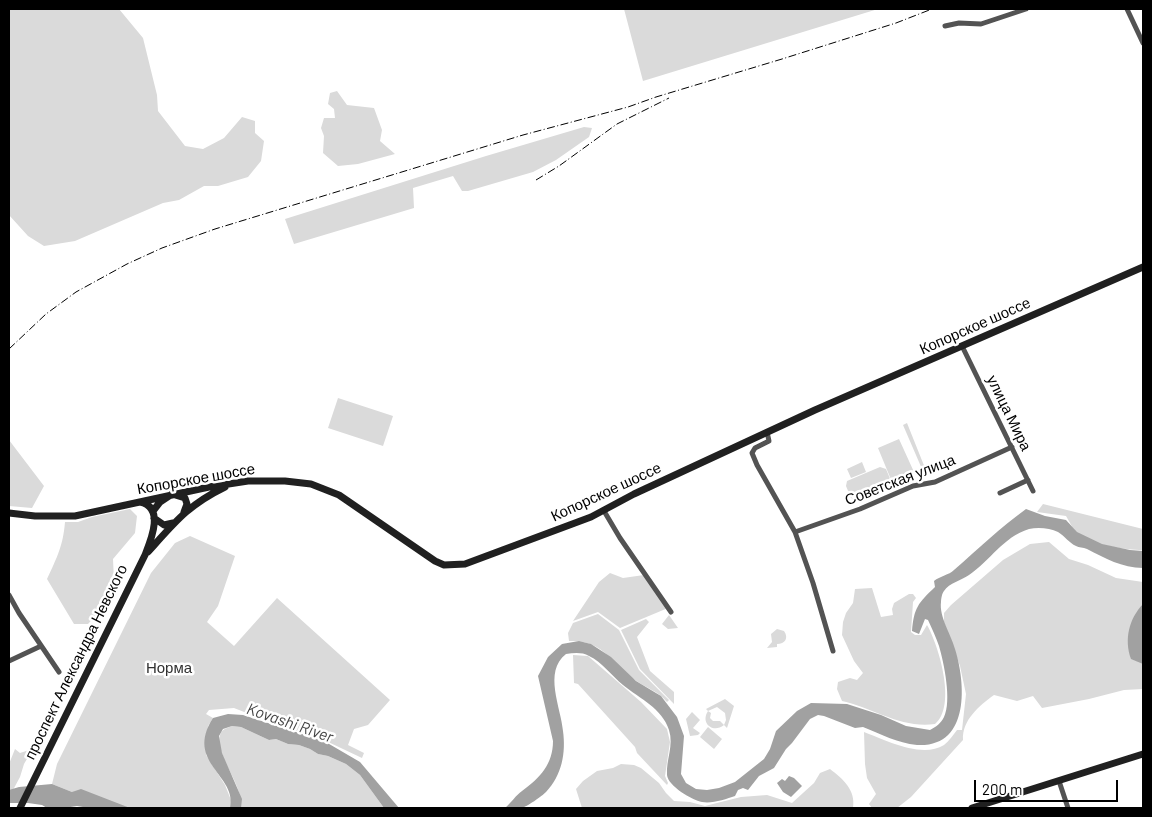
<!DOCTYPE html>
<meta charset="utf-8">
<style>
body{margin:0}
#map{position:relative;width:1152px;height:817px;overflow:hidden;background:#fff;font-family:Barlow,sans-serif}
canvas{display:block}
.frame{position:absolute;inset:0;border:10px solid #000;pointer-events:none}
.scale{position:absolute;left:974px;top:780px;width:144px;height:22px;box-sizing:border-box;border:2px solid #000;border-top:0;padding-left:6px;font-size:15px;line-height:18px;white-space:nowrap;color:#000;-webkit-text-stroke:4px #fff;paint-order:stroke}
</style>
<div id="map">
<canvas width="1152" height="817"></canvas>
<div class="frame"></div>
<div class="scale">200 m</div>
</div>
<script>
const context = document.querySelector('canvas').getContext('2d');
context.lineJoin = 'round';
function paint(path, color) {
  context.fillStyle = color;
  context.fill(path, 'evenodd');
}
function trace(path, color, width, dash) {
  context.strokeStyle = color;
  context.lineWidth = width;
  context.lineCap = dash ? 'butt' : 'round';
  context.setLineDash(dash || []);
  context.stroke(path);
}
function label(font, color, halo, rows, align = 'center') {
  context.font = font + ' Barlow,sans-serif';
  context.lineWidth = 5;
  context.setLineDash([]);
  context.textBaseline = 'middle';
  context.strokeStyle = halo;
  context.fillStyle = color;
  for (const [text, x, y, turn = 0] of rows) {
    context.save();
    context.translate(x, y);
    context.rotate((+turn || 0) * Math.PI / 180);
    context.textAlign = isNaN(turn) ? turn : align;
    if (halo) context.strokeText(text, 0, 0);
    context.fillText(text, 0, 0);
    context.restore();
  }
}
const green = new Path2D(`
 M9,9H119L143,38L157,95L158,111L185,146L203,149L224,138L242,117L255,121V133L264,141L261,161L248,177L218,186H204L179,200L163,203L75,241L44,246L28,236L9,215Z
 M624,9H878L643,81Z
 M337,91L347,105L374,108L382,130L380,141L395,154L358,164L338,166L323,153L324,136L321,128L324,118H335L334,109L328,104L330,93Z
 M584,127L592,128L589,137L556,160L533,172L468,191H462L453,176L413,188L414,208L294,244L285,219L486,156Z
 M338,398L393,416L383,446L328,428Z
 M907,423L925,468L922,469L903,425Z
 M899,439L914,472L892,482L878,448Z
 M9,440L44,486L32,508L9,506Z
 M862,462L866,472L851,478L847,469Z
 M880,467L886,469L891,481L889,487L857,501L851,498L846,486L847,481Z
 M1043,504L1143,529V550C1125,550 1092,545 1077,533C1073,529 1069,521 1066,516L1037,512Z
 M130,509L137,516L135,533L113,559L114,581L98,613L88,624H74L47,579C57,557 63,546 65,522H78L92,517Z
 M190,536L235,556L218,606L207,622L234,646L277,598L390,700L368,725L354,729L348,745L364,753L362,758L324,740L267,721L234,708L209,710L206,714L213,718L208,726L206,755L225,785L231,800L230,808H130L72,792L52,784L57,764L151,573L175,543Z
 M1049,542L1069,559L1088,565L1116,578L1143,582V689L1124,690L1089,699L1042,708L1033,696L1017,701L994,695C979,706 962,720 963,740L911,797L897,808H872L869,804L876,794L867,778L865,764L864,732C885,740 922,759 944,745C949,741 953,735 957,730H962L966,694L960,666L944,622V613L951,605L1003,560L1030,544Z
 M610,573L623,578L644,575L668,608L620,628L598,612L573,621L599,582Z
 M872,588L881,617L893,615L892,609L894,603L909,594H913L916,598L913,602L911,632L915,635H921L927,625C939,646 957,706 935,724C902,729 873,708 842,701L837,689L838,682L850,678L857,680L863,673L854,661L842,635L843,622L846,613L853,603L855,589Z
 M598,614L619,630L639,670L669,700L667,702C658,691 646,688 635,680C612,663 602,639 569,641L568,633L573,623Z
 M669,615L678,628L668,629L662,624Z
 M646,619L649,622L637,637L650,671L674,692V704L640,669L621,630Z
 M777,629L784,631C789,638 785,644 777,644V647L767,648L772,642L771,634Z
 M573,655L588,656L641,702L667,729L670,742L665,776L668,783L667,785L637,753L635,747L578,684L574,683Z
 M725,699L734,706L727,728L724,725C713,734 700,723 708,711L706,709ZM717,707L725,713L726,720L724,725L720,721H713L710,718L711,713L708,711Z
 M692,712L700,720L693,728L700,733L698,735L690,736L686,719Z
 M232,726L241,727L269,740L276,739L288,744L299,745L310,749L318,754L328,756L346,764L360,775L384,808H241C244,785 214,754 220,735C222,729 227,728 232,726Z
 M708,727L722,739L714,749L700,737Z
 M41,735L24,764L20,777L13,790H9V764L15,749L20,753L29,750Z
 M621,764L634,765L641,768L659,783L666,793L674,801L690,802L705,806L741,797L767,795L792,803L814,783L820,773L830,769C843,779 856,790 853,808H582L576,789L583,781L597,771L613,768Z`);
const water = new Path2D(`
 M1026,509L1045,516L1066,520L1077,532L1102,544L1130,550L1143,551V568C1122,568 1105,558 1087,549C1083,547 1079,548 1076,546C1069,543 1065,536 1058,532C1050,528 1038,527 1029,529C1003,537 990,561 969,575C962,580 949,583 944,591C942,593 941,599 941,602C939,617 951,634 955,649C966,684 970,748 917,745C897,743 881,734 863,727L855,728L824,716L818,715L810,719L792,743L786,749L774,768L759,776L748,790L743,788L738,790L735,796C726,799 712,804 702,802C692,800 668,786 667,775C666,759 674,746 669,730C662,708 640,699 623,685C612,676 602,662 589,656C582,652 574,653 566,654C543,672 561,707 563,731C566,753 562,775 546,792C542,796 527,807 521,808C516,809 510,808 505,808C511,803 516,795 522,791C540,778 553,764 553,741L538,676L548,657L562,644L579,641L591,644L611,657L636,681L661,696L677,717L684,736L681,774L686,783L696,789L707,790L719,788L735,782L764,759L770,749L776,731L797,711L811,703L847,704L881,715L906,726L930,730C936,727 941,723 944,717C952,701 944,663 939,646C936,637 932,629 928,620L925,619L919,634L912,631C914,608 918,603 935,587L934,581C940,576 949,575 954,570C978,549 1000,528 1026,509Z
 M1143,604V664L1131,659C1124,639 1129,619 1143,604Z
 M228,714L243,715L324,741L360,762L399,808H384L360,775L346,764L328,756L318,754L310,749L299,745L288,744L276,739L269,740L241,727L232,726L223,729L219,736L222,753L242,799L241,808H230C238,775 184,763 213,718Z
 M789,776L794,778L802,786L791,797L783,792L777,783L782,779L785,781Z
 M52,784L72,792L81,789L130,808H89L77,806L64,808H47L42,805L28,803H9V790L19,787Z`);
const street = new Path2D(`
 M1127,9L1143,43
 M945,26L959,23L981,24L1026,9
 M962,346L1033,491
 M767,432L769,441L755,448L752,453L757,465L795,532L813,583L833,651
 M1000,493L1028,480
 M604,511L620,538L671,612
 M795,532L860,509L913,486L935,482L1012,447
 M9,595L19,613L59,672
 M9,661L41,646
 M1059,781L1068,808`);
const secondary = new Path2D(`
 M153,511L160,502L172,494L185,498L187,504L184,512
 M9,513L35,516H75L209,487L248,481H285L311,484L339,495L435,561L444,565L465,564L591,517L634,494L815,410L1143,267
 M154,518L164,525L173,523
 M148,552C175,522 188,505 225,487
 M20,808L145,555C151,540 165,507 140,502
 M972,808L1143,754`);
const rail = new Path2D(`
 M536,180L559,166L617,124L669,98
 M9,349L46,314L76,292L127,264L162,248L215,229L523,135L628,107L656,97L782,59L896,23L932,9`);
const streetNames = [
 ["Копорское шоссе",975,326,-24],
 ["улица Мира",1009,413,64],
 ["Копорское шоссе",196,479,-10],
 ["Советская улица",900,480,-21],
 ["Копорское шоссе",606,492,-25],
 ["проспект Александра Невского",76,662,-64]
];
const parkNames = [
 ["Норма",169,668]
];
const waterNames = [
 ["Kovashi River",290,723,19]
];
paint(green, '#dadada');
paint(water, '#a1a1a1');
trace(street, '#535353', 5);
trace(secondary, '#202020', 7);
trace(rail, '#000', 1, [8, 2.5, 1, 2.5]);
label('15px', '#000', '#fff', streetNames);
label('15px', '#313131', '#fff', parkNames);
label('italic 16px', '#424242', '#fff', waterNames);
</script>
